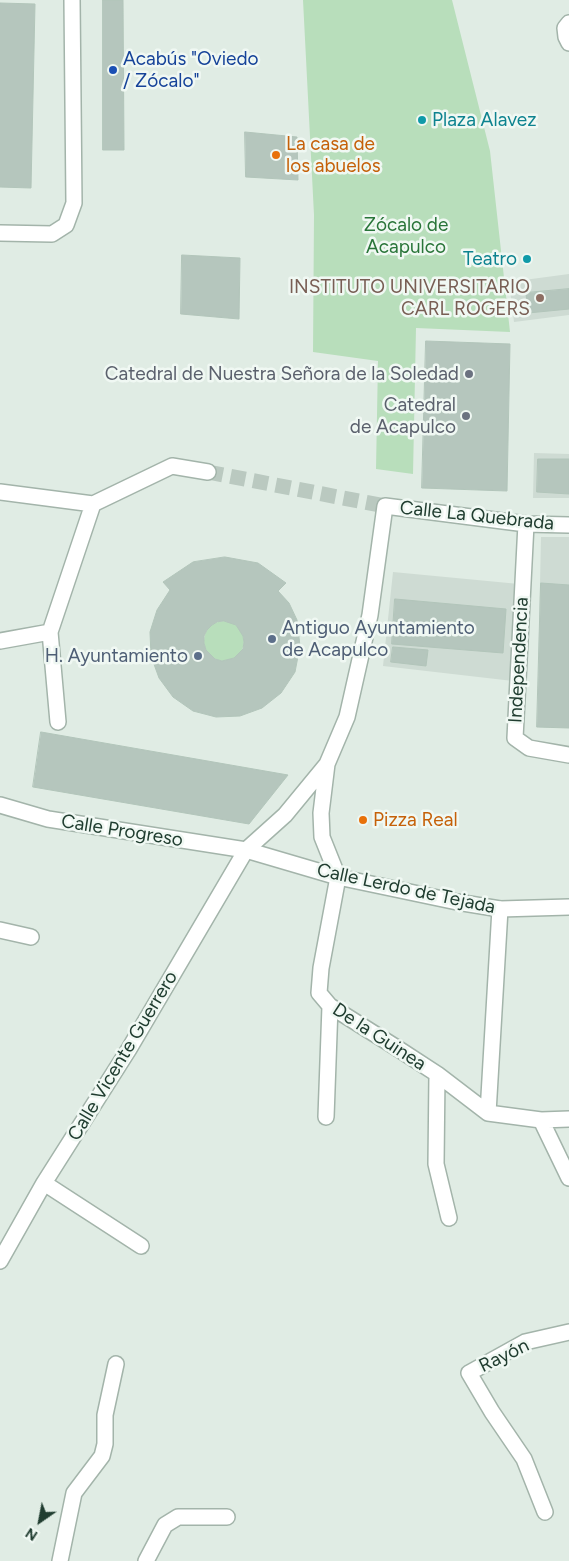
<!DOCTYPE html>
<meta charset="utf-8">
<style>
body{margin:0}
#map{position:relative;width:569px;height:1561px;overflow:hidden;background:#e0ece4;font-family:Figtree,sans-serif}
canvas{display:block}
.north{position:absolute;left:15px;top:1496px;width:50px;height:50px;-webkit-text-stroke:4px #f0f8f3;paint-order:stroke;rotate:213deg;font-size:14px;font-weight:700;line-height:20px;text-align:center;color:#203d30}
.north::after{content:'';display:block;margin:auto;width:18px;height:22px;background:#203d30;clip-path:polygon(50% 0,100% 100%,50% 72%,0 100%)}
</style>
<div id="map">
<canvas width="569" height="1561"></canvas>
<div class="north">N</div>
</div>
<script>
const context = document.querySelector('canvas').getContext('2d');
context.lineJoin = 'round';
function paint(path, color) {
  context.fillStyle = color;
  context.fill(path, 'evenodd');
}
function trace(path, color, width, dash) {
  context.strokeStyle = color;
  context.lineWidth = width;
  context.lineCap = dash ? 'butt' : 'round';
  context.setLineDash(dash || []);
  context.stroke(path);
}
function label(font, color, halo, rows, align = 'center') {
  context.font = font + ' Figtree,sans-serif';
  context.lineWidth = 5;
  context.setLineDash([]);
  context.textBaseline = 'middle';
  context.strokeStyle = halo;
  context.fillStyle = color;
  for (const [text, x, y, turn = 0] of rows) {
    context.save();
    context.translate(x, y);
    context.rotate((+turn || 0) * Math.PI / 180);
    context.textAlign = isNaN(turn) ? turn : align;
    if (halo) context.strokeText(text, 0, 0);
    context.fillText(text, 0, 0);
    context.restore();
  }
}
const built = new Path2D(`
 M569,274V315L514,322L509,282Z
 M534,453L569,454V498H533Z
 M541,537H569V728L537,727Z
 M393,572L519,584L513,681L383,666Z`);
const green = new Path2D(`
 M303,0H452L490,151L510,332L416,328L413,474L376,469L378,361L313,352L314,215Z
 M204 641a20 20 0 1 1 40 0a20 20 0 1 1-40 0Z`);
const building = new Path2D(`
 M103,0H123L124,150H103Z
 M0,3L35,4L31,188L0,187Z
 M245,132L297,137L298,180L246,177Z
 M182,255L240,258L239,319L181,314Z
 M569,289V309L528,313L526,293Z
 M426,341L510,344L507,491L422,488Z
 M538,459H569V494L537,492Z
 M225,557L258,563L286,583L278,591L289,603L297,620L300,646L295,672L281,693L262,708L240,716L216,717L193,711L173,697L159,678L151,656L150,632L157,610L170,590L163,582L193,562ZM224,621L236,625L243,636L244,642L243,649L234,658L222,661L215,659L206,650L204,643V636L207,630L212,625L217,622Z
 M541,583L569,585V728L537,727Z
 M395,599L506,609L503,653L392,644Z
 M393,647L428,650L426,666L391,662Z
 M41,732L288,775L249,824L33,787Z`);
const minorTunnel = new Path2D(`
 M208,472L385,506`);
const minor = new Path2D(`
 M569,23L565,28L566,37L569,43
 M0,233L52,234L66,225L74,203L72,0
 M0,492L93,504L172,466L208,472
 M526,524L515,738L529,748L569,755
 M569,525L526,524L385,506L370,615L347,717L327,764L321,813L322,837L338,877L321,968L319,993L330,1006L397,1048L437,1074L488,1113L541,1120L569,1119
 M0,641L50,632
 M58,722L50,632L93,504
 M0,930L31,937
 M437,1074L436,1164L449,1218
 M488,1113L500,909
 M326,1117L330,1006
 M541,1120L569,1178
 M44,1183L141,1246
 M0,1261L44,1183L129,1049L246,850L285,815L327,764
 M545,1512L524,1459L492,1412L469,1373L525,1342L569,1332
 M60,1561L74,1493L102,1456L105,1444V1415L116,1364
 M146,1561L165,1525L178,1517H227`);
const tertiary = new Path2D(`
 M0,805L48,819L246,850L338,877L457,902L500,909L569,907`);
const markers = [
 [113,70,5,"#1a4fb4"],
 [422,120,5,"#0f9aa8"],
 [276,155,5,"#e8710a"],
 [527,259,5,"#0f9aa8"],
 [540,298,5,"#8d6e63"],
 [469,374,5,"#6b7280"],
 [466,416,5,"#6b7280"],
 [272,639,5,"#5c6f8a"],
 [198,656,5,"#5c6f8a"],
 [363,820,5,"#e8710a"]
];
const transitNames = [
 ["Acabús \"Oviedo",123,59],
 ["/ Zócalo\"",123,81]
];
const cultureNames = [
 ["Plaza Alavez",432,120],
 ["Teatro",517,259,"right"]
];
const foodNames = [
 ["La casa de",286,144],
 ["los abuelos",286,166],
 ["Pizza Real",373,820]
];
const parkNames = [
 ["Zócalo de",406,225],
 ["Acapulco",406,247]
];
const educationNames = [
 ["INSTITUTO UNIVERSITARIO",530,287],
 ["CARL ROGERS",530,309]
];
const worshipNames = [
 ["Catedral de Nuestra Señora de la Soledad",459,374],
 ["Catedral",456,405],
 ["de Acapulco",456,427]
];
const streetNames = [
 ["Calle La Quebrada",477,516,6],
 ["Independencia",519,660,-87],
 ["Calle Progreso",122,831,9],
 ["Calle Lerdo de Tejada",406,889,12],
 ["De la Guinea",379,1037,33],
 ["Calle Vicente Guerrero",123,1056,-59],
 ["Rayón",504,1356,-26]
];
const serviceNames = [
 ["Antiguo Ayuntamiento",282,628],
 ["de Acapulco",282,650],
 ["H. Ayuntamiento",188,656,"right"]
];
paint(built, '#cedbd3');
paint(green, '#b8debb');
paint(building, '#b5c6bd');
trace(building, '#b2c5ba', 1);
trace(minorTunnel, '#bac9c0', 15, [15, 8]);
trace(minor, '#a3b4aa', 18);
trace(tertiary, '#a3b4aa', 18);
trace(minor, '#fff', 15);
trace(tertiary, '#fff', 15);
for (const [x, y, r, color] of markers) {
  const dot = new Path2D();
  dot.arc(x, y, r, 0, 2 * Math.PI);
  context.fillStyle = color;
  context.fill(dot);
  trace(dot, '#f0f8f3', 2);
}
label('19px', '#164399', '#f0f8f3', transitNames, 'left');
label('19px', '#0d838f', '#f0f8f3', cultureNames, 'left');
label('19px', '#c56008', '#f0f8f3', foodNames, 'left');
label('19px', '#297539', '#f0f8f3', parkNames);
label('19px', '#785e54', '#f0f8f3', educationNames, 'right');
label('19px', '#5b616d', '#f0f8f3', worshipNames, 'right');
label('19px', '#203d30', '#f0f8f3', streetNames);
label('19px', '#4e5e75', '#f0f8f3', serviceNames, 'left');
</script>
